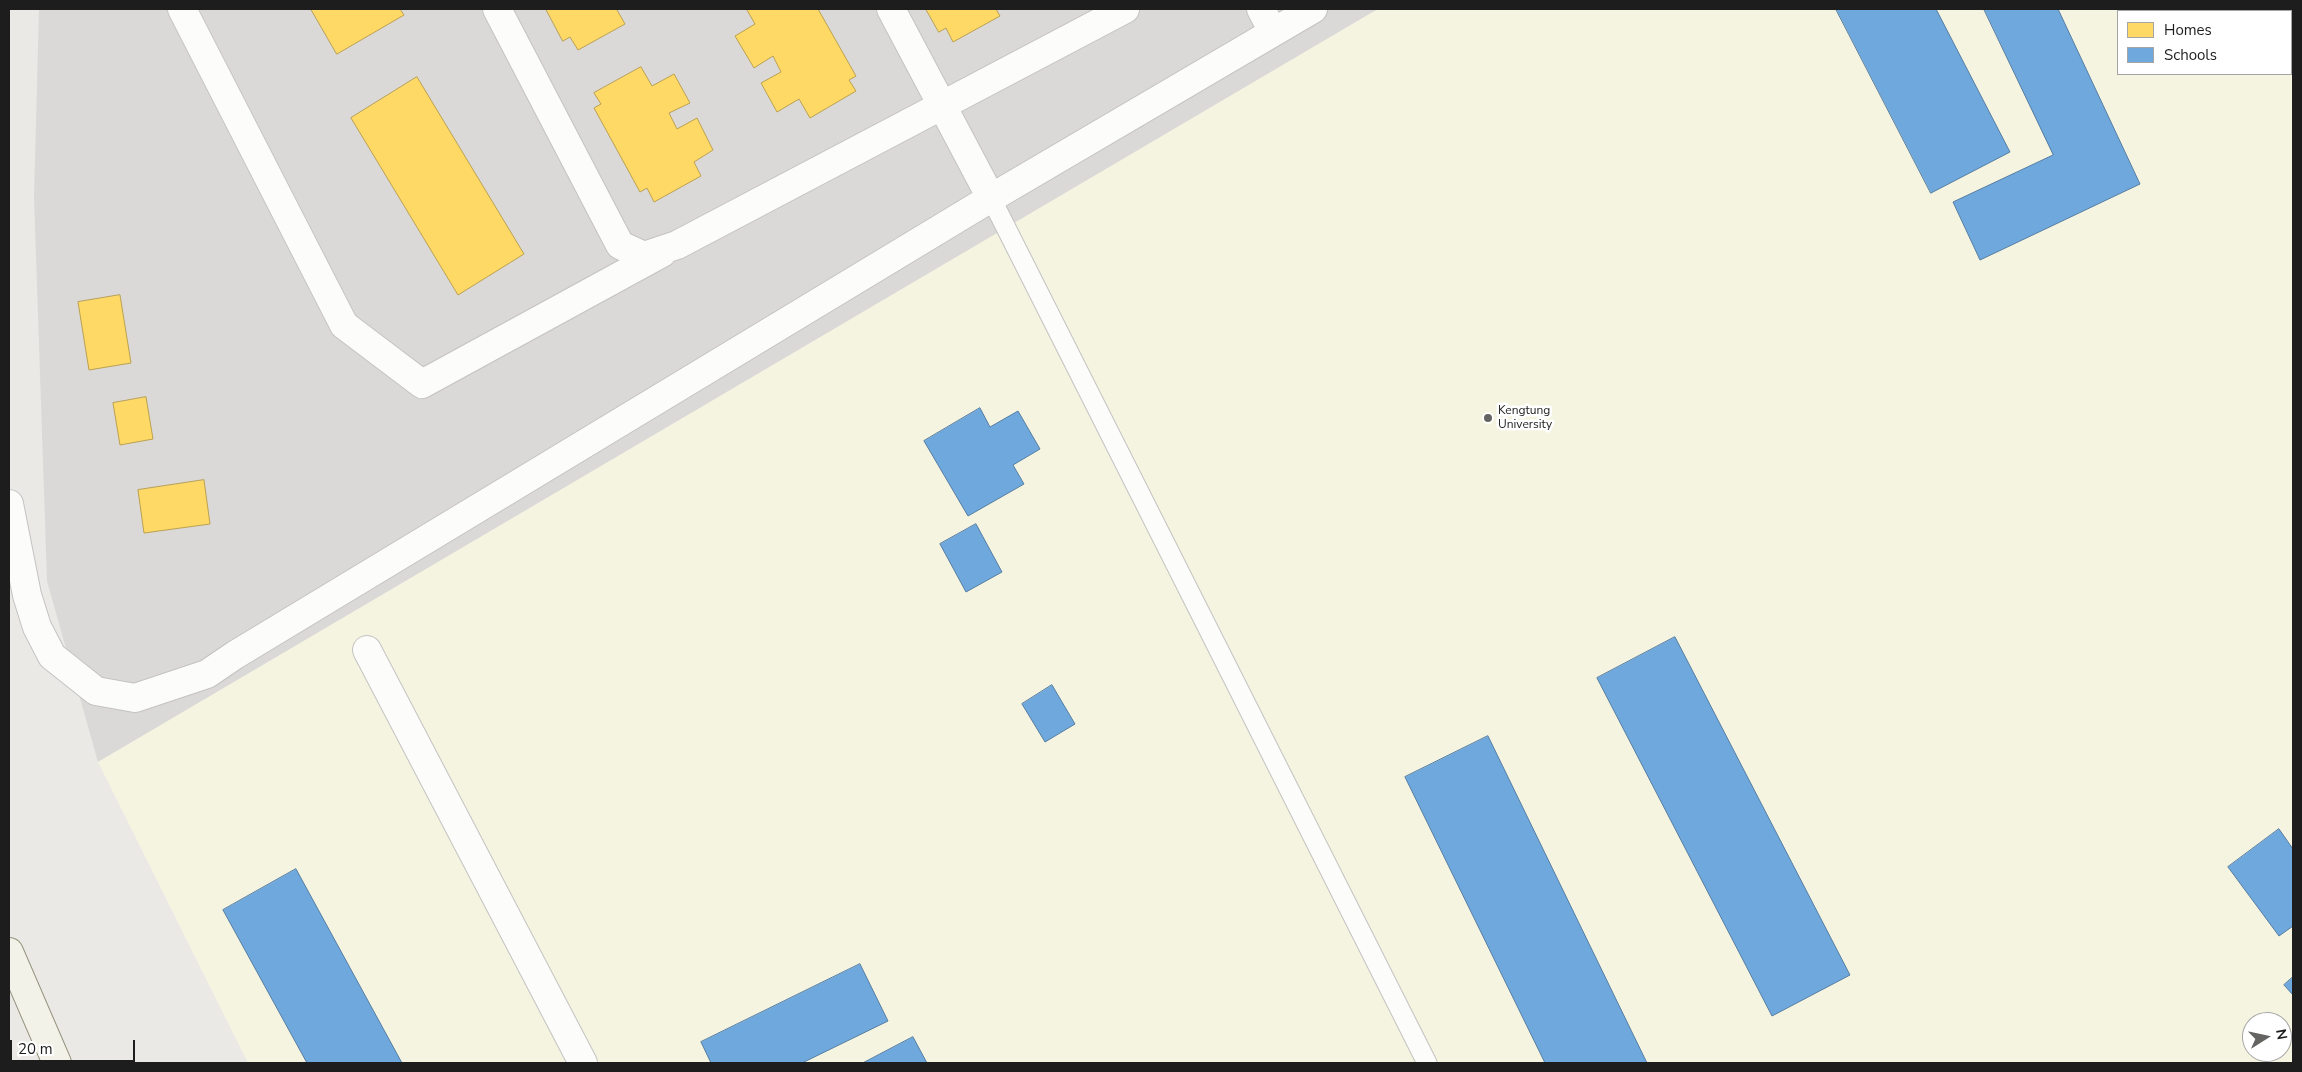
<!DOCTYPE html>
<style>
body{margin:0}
#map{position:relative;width:2302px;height:1072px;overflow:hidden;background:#ebe9e6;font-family:"Nunito Sans",sans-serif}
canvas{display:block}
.frame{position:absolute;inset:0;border:10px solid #1d1d1d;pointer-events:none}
.legend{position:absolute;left:2117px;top:10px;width:175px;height:65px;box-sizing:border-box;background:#fff;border:1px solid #a5a5a5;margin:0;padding:6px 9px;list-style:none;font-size:15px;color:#1d1d1d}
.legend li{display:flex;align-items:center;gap:10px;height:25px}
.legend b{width:25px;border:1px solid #a5a5a5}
.north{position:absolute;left:2242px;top:1012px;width:50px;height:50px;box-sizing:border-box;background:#fff;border:1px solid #a5a5a5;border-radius:50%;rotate:80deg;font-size:14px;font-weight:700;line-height:20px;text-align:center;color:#1d1d1d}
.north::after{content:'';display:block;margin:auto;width:18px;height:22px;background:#656463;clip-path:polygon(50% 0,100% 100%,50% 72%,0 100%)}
.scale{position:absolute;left:10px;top:1040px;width:125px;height:22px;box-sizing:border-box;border:2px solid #1d1d1d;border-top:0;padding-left:6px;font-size:15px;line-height:18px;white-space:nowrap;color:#1d1d1d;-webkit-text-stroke:4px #fff;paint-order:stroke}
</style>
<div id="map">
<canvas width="2302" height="1072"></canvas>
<div class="frame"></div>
<ul class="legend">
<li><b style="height:14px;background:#ffd966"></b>Homes</li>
<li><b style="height:14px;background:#6fa8dc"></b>Schools</li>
</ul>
<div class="north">N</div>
<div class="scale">20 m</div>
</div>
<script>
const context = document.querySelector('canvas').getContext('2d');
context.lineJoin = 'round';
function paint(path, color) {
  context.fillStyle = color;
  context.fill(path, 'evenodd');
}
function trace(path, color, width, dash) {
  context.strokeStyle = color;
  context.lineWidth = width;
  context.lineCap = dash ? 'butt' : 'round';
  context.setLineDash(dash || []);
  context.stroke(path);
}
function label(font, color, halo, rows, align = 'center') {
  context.font = font + ' "Nunito Sans",sans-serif';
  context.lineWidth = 5;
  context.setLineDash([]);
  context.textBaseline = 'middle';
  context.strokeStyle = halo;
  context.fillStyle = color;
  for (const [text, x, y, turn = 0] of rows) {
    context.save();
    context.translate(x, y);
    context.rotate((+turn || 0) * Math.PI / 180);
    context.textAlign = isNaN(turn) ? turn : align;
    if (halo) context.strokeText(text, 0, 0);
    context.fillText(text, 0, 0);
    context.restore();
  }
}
const residential = new Path2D(`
 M39,9H1378L98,762L47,581L34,197Z`);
const education = new Path2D(`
 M1378,9H2293V1063H248L98,762ZM2118,11H2291V74H2118ZM2252,1022H2282V1052H2252Z`);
const homes = new Path2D(`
 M311,9H400L404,15L337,54Z
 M546,9H619L617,10L625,24L578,50L570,37L563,41Z
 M749,9H818L856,76L849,80L856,91L810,118L799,99L777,112L761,83L781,72L773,56L754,68L735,36L755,24L747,10Z
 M926,9H996L1000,16L953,42L946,28L939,32Z
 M641,67L652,86L674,74L690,103L669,113L677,129L697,118L713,150L694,162L701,176L654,202L647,188L640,192L594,108L601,104L594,93Z
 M417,77L524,254L458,295L351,118Z
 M120,295L131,363L89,370L78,302Z
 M146,397L153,439L120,445L113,403Z
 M204,480L210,524L144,533L138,490Z`);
const schools = new Path2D(`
 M1836,9H1936L2010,152L1931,193Z
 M1984,9H2058L2140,184L1980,260L1953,202L2053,155Z
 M980,408L990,427L1018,411L1040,449L1013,465L1024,484L968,516L924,441Z
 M976,524L1002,572L966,592L940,544Z
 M1675,637L1850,975L1772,1016L1597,678Z
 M1052,685L1075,724L1045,742L1022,704Z
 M1488,736L1647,1063H1545L1405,777Z
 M2279,829L2293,849V926L2279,936L2228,867Z
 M296,869L402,1063H307L223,910Z
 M860,964L888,1021L802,1063H711L701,1042Z
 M2293,977V995L2284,985Z
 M913,1037L927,1063H863Z`);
const lane = new Path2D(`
 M991,198L1427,1063`);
const street = new Path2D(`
 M182,9L344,325L422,384L662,253
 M497,9L620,245L644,256L677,245L1125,9
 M891,9L991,198
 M1261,9L1273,32
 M9,504L27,595L37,627L52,656L96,691L135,698L207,674L235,655L991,198L1313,9
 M367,650L583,1063`);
const secondary = new Path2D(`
 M9,952L57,1063`);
const markers = [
 [1488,418,5,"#656463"]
];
const poiNames = [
 ["Kengtung",1498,411],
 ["University",1498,425]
];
paint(residential, '#dad9d7');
paint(education, '#f5f4e0');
paint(homes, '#ffd966');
trace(homes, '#bba150', 1);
paint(schools, '#6fa8dc');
trace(schools, '#567ea3', 1);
trace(lane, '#c4c3c2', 21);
trace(street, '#c4c3c2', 30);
trace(secondary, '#94947e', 30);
trace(lane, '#fcfcfb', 19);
trace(street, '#fcfcfb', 28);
trace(secondary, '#f3f2e9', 28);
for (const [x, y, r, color] of markers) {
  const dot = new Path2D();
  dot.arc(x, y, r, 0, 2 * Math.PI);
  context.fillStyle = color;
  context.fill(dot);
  trace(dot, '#fff', 2);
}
label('12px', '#1d1d1d', '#fff', poiNames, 'left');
</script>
